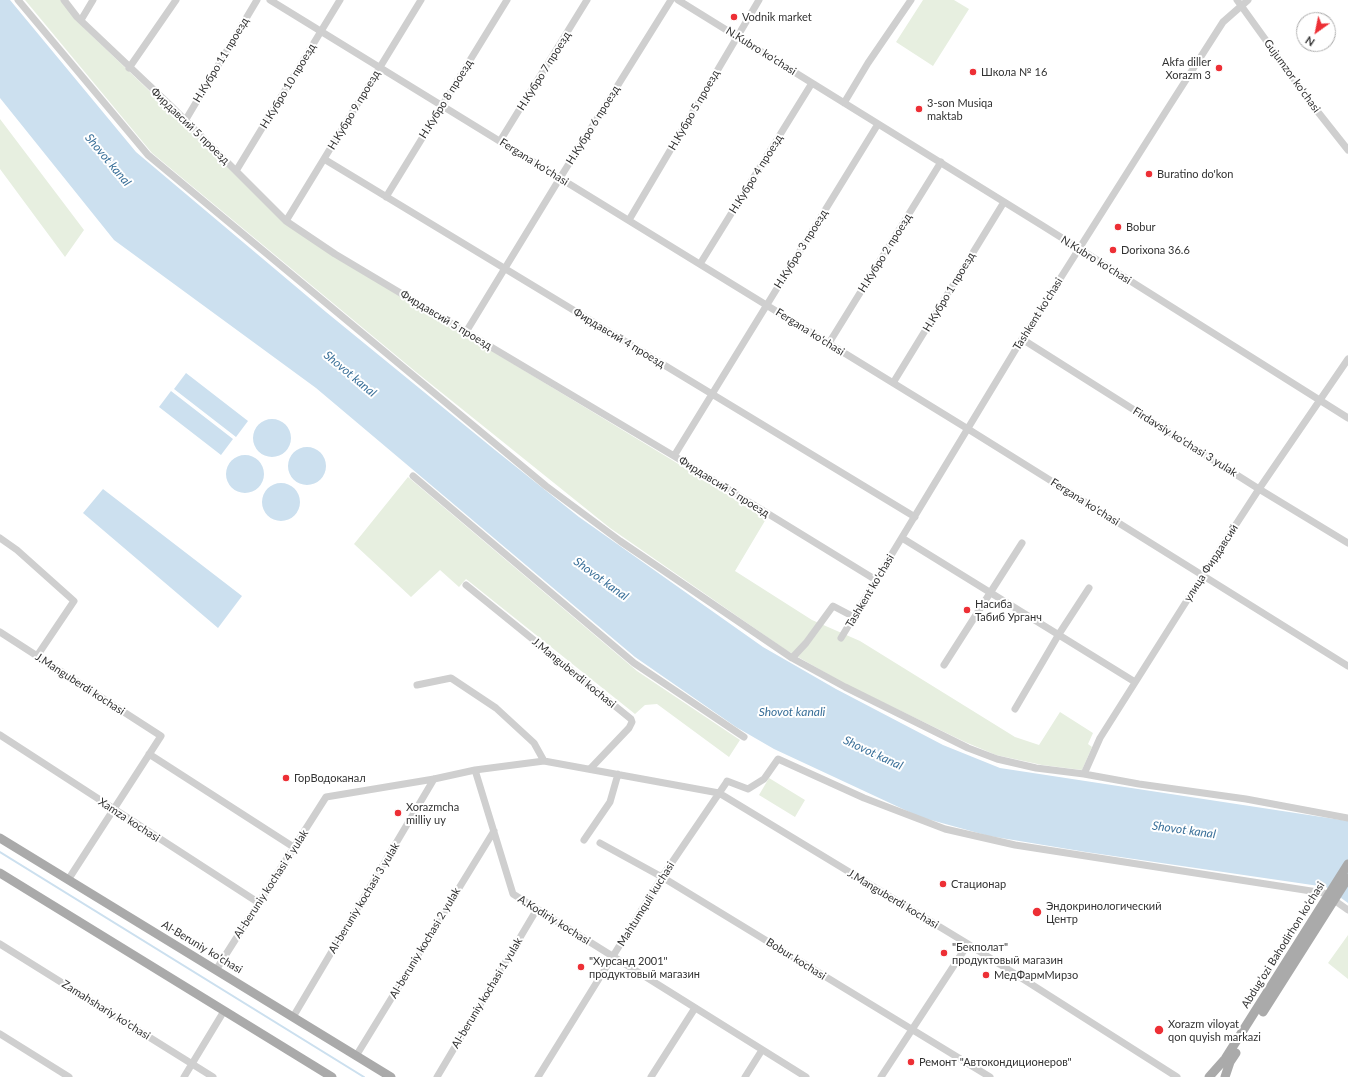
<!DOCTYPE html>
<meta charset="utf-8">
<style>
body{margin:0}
#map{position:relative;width:1348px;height:1077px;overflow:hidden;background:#fff;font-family:Lato,sans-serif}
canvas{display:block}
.north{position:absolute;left:1296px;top:12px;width:40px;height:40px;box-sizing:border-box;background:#fff;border:1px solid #adadad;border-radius:50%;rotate:213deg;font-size:11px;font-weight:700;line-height:16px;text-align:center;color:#323232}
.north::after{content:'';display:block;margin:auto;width:14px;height:18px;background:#ed2f35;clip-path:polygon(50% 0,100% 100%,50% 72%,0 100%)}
</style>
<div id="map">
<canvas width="1348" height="1077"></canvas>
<div class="north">N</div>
</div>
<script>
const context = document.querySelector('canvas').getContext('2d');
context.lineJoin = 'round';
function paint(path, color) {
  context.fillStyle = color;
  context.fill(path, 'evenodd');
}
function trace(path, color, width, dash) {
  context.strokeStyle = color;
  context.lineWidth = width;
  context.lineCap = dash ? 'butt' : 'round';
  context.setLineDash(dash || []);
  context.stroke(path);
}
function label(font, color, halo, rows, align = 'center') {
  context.font = font + ' Lato,sans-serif';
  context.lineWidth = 4;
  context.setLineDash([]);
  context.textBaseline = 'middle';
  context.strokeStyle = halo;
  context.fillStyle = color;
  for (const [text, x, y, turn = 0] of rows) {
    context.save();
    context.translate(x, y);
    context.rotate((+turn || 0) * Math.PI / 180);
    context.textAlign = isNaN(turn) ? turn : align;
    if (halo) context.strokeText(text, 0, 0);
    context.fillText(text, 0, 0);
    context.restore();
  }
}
const green = new Path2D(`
 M25,0H62L85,29L240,178L325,250L672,460L766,519L735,571L812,620L860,641L1015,737L1039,745L1060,712L1093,733L1088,744L1092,747L1082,770L1042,765L996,755L965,742L845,684L786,650L610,528L416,372L152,153Z
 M923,0H954L969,9L933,66L896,42Z
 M0,119L84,230L65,257L0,169Z
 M408,477L637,671L740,740L729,757L657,704L645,705L635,714L466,579L459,587L440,570L411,597L354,544Z
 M769,778L805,800L795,817L759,795Z
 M1348,935V979L1328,963Z`);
const water = new Path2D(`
 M0,0H10L136,152L326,312L495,450L579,517L763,647L836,689L943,745L1000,768L1348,821V903L1326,887L1086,852L989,836L920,817L774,749L736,727L635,657L316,388L114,240L0,98Z
 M186,373L248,421L236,437L174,389Z
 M171,391L233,439L221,455L159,407Z
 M253 438a19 19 0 1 1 38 0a19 19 0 1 1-38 0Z
 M288 466a19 19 0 1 1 38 0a19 19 0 1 1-38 0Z
 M226 474a19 19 0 1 1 38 0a19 19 0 1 1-38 0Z
 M262 502a19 19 0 1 1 38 0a19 19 0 1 1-38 0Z
 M103,489L242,596L218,628L83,513Z`);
const stream = new Path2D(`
 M0,852L364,1077`);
const minor = new Path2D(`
 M18,0L148,155L546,486L620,541L792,658L806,643L833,606L854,617
 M64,0L77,17L171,106L286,221L335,254L674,456L876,580
 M270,0L968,429L1348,666
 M678,0L1043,226L1348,418
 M1237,0L1314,107L1348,150
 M81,20L93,0
 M129,68L176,0
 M844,103L868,63L911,0
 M185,121L257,0
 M500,141L587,0
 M324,159L915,517
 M236,171L340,0
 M386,197L507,0
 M629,220L759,0
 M286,221L421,0
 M700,264L812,83
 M466,332L560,178L671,0
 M1022,339L1259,489L1348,543
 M829,343L941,162
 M893,383L1004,202
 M674,456L878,124
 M413,476L634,663L744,737
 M0,538L17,550L74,601L37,656
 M902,538L1135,682
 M466,585L631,719L632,722L629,728L590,769
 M0,632L161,736L68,880
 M841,638L1022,339L1168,108L1223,22L1248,0
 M792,658L845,687L968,748L997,759L1036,768L1084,774L1139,784L1246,799L1348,818
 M944,665L1022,543
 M417,685L451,678L496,708L534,743L544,761
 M1015,709L1059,634L1089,588
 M0,735L259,903
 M149,754L295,848
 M475,770L513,894L806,1077
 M1084,774L1100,738L1203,575L1259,489L1348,359
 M584,840L610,802L618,774
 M600,843L662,877L990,1077
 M0,944L213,1077
 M216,970L326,797L434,779L475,770L544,761L719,793L968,944L1177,1077
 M293,1017L434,779
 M0,1034L69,1077
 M356,1056L494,831
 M184,1077L224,1011
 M437,1077L537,909
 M538,1077L662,877L726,783L727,781L748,789L764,779L778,759L864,798L945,829L1015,845L1324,893L1348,910
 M651,1077L695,1008
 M745,1077L762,1050
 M881,1077L968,944`);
const major = new Path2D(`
 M0,838L391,1077
 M0,873L332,1077
 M1263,1012L1348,878
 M1209,1077L1225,1059L1348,864
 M1225,1077L1230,1062L1236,1053`);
const markers = [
 [734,17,4,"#ed2f35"],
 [1219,68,4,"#ed2f35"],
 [973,72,4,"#ed2f35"],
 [919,109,4,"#ed2f35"],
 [1149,174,4,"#ed2f35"],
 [1118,227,4,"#ed2f35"],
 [1113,250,4,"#ed2f35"],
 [967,610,4,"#ed2f35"],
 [286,778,4,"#ed2f35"],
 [398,813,4,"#ed2f35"],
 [943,884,4,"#ed2f35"],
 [1037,912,5,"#ed2f35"],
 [944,953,4,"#ed2f35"],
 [581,967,4,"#ed2f35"],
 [986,975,4,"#ed2f35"],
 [1159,1030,5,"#ed2f35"],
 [911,1062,4,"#ed2f35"]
];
const poiNames = [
 ["Vodnik market",742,17],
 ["Akfa diller",1211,62,"right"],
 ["Xorazm 3",1211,75,"right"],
 ["Школа № 16",981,72],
 ["3-son Musiqa",927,103],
 ["maktab",927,116],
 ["Buratino do'kon",1157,174],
 ["Bobur",1126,227],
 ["Dorixona 36.6",1121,250],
 ["Насиба",975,604],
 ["Табиб Урганч",975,617],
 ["ГорВодоканал",294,778],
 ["Xorazmcha",406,807],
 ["milliy uy",406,820],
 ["Стационар",951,884],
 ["Эндокринологический",1046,906],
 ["Центр",1046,919],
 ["\"Бекполат\"",952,947],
 ["продуктовый магазин",952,960],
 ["\"Хурсанд 2001\"",589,961],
 ["продуктовый магазин",589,974],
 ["МедФармМирзо",994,975],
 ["Xorazm viloyat",1168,1024],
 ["qon quyish markazi",1168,1037],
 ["Ремонт \"Автокондиционеров\"",919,1062]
];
const streetNames = [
 ["N.Kubro ko'chasi",761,51,32],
 ["Н.Кубро 11 проезд",221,60,-59],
 ["Н.Кубро 7 проезд",544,71,-58],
 ["Gujumzor ko'chasi",1292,76,54],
 ["Н.Кубро 10 проезд",288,86,-59],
 ["Н.Кубро 8 проезд",446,99,-58],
 ["Н.Кубро 9 проезд",354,110,-59],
 ["Н.Кубро 5 проезд",694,110,-60],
 ["Н.Кубро 6 проезд",593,125,-58],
 ["Фирдавсий 5 проезд",190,126,44],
 ["Fergana ko'chasi",534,162,32],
 ["Н.Кубро 4 проезд",756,174,-58],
 ["Н.Кубро 3 проезд",801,249,-58],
 ["Н.Кубро 2 проезд",885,253,-58],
 ["N.Kubro ko'chasi",1096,260,32],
 ["Н.Кубро 1 проезд",949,292,-59],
 ["Tashkent ko'chasi",1038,314,-58],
 ["Фирдавсий 5 проезд",446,320,31],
 ["Fergana ko'chasi",810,332,32],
 ["Фирдавсий 4 проезд",619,338,31],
 ["Firdavsiy ko'chasi 3 yulak",1185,442,32],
 ["Фирдавсий 5 проезд",724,487,32],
 ["Fergana ko'chasi",1085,502,32],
 ["улица Фирдавсий",1211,563,-57],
 ["Tashkent ko'chasi",870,591,-59],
 ["J.Manguberdi kochasi",574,673,39],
 ["J.Manguberdi kochasi",80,684,33],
 ["Xamza kochasi",129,820,33],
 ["Al-beruniy kochasi 4 yulak",271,884,-57],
 ["Al-beruniy kochasi 3 yulak",364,898,-59],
 ["J.Manguberdi kochasi",893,899,31],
 ["Mahtumquli kuchasi",646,904,-58],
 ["A.Kodiriy kochasi",554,920,32],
 ["Al-beruniy kochasi 2 yulak",425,943,-59],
 ["Abdug’ozi Bahodirhon ko’chasi",1283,945,-58],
 ["Al-Beruniy ko’chasi",202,947,31],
 ["Bobur kochasi",796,959,32],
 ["Al-beruniy kochasi 1 yulak",487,993,-59],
 ["Zamahshariy ko'chasi",106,1010,32]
];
const waterNames = [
 ["Shovot kanal",108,160,50],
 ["Shovot kanal",350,374,40],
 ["Shovot kanal",601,579,36],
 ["Shovot kanali",792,712],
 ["Shovot kanal",873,753,25],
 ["Shovot kanal",1184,830,8]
];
paint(green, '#e7efe0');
paint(water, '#cce0ef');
trace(stream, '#cce0ef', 2);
trace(minor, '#cfcfcf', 7);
trace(major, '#aaa', 9);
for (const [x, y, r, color] of markers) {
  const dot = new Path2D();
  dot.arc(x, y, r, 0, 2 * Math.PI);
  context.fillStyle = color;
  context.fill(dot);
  trace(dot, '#fff', 1.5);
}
label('11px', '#323232', '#fff', poiNames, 'left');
label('11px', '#323232', '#fff', streetNames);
label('italic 12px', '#3a7099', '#fff', waterNames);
</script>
